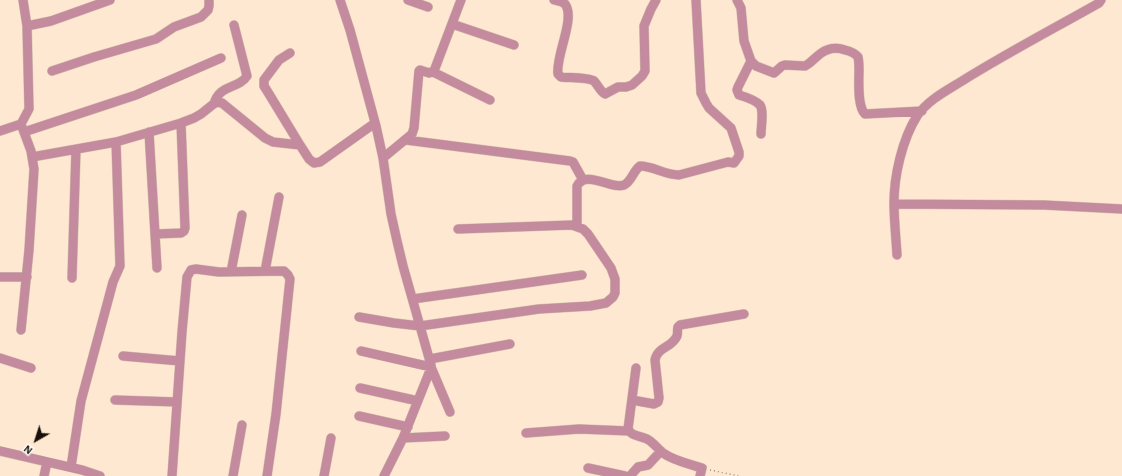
<!DOCTYPE html>
<style>
body{margin:0}
#map{position:relative;width:1122px;height:476px;overflow:hidden;background:#fee8d2;font-family:"Alegreya Sans",sans-serif}
canvas{display:block}
.north{position:absolute;left:16px;top:420px;width:40px;height:40px;-webkit-text-stroke:3px #fdf9f4;paint-order:stroke;rotate:219deg;font-size:11px;font-weight:700;line-height:16px;text-align:center;color:#171008}
.north::after{content:'';display:block;margin:auto;width:14px;height:18px;background:#171008;clip-path:polygon(50% 0,100% 100%,50% 72%,0 100%)}
</style>
<div id="map">
<canvas width="1122" height="476"></canvas>
<div class="north">N</div>
</div>
<script>
const context = document.querySelector('canvas').getContext('2d');
context.lineJoin = 'round';
function trace(path, color, width, dash) {
  context.strokeStyle = color;
  context.lineWidth = width;
  context.lineCap = dash ? 'butt' : 'round';
  context.setLineDash(dash || []);
  context.stroke(path);
}
const path = new Path2D(`
 M710,470L739,476`);
const street = new Path2D(`
 M340,0L350,30L376,126L383,158L391,214L397,241L403,266L431,365L429,373L403,438L384,476
 M408,0L428,7
 M554,0C558,1 562,1 565,4C576,18 555,57 558,74L561,77C569,78 588,77 594,81C598,85 600,91 605,94L618,87H626L632,85L642,76L645,71L644,26L651,9L656,0
 M737,0L741,8L744,41L751,61L756,66L774,73L782,66L785,65L805,66C813,62 818,53 827,50C832,48 839,48 845,50C849,51 855,53 858,57C859,61 859,66 859,70C859,81 857,106 865,114L922,111
 M452,24L514,45
 M27,26L51,21L110,0
 M290,53L279,60L264,80V86L269,94L300,145
 M751,61L738,87L737,90L739,95C746,97 755,100 760,105C764,111 761,127 761,134
 M52,71L94,57L156,39L174,27L201,17L208,10L209,6V0
 M433,72L490,100
 M214,104C219,84 239,89 247,76L234,25
 M21,124L31,151L34,169L29,250L21,330
 M0,131L21,124L29,109L27,26L23,0
 M24,132L136,95L221,58
 M149,132L157,268
 M406,140L570,161L573,162L583,180
 M32,157L116,142L181,123L194,118L201,114L216,102L222,103L265,138L273,142L300,145L309,159L314,163L320,162L375,123
 M383,158L412,134L414,128L419,71L420,70L429,73L434,71L461,0
 M894,204L1044,205L1122,209
 M577,226V186C586,169 611,190 624,185C632,181 633,171 640,166C653,166 665,175 679,175L728,162L734,163L739,156V152L731,128L709,108L706,103L701,93L696,0
 M156,234L181,233L184,231L185,228L181,123
 M897,255C896,238 894,220 894,203C894,176 902,140 917,116C928,100 946,91 962,81C1007,53 1053,29 1099,3L1101,0
 M265,271L279,197
 M231,272L242,215
 M0,277H27
 M72,278L76,149
 M413,299L582,275
 M359,317L394,323L420,326L539,309L590,306L606,303L613,297L615,293V279L611,268L588,234L583,229L572,225L458,229
 M361,351L431,367L450,412
 M123,356L180,361
 M0,358L31,368
 M430,359L510,344
 M636,368L628,429C632,437 639,435 647,439C653,442 658,449 663,453C674,461 690,464 702,468L700,476
 M360,388L418,401
 M115,400L177,402
 M632,400L654,404L658,402L659,398L655,360C658,346 672,348 677,336C678,333 677,330 678,327L680,325L744,314
 M359,416L408,427
 M526,433L579,429L629,431
 M403,438L445,436
 M0,451L82,470L100,476
 M71,467L81,401L113,282L120,266L116,142
 M588,468L625,476
 M44,476L47,462
 M172,476L182,332L187,277L191,270L196,269L219,272L284,271L288,275L290,279L276,414L267,476
 M233,476L242,425
 M324,476L331,438
 M630,476L638,467L648,465L661,451`);
trace(street, '#d9c5b2', 10);
trace(path, '#9f8f7f', 1.5, [1, 3]);
trace(street, '#c48b9e', 9);
</script>
